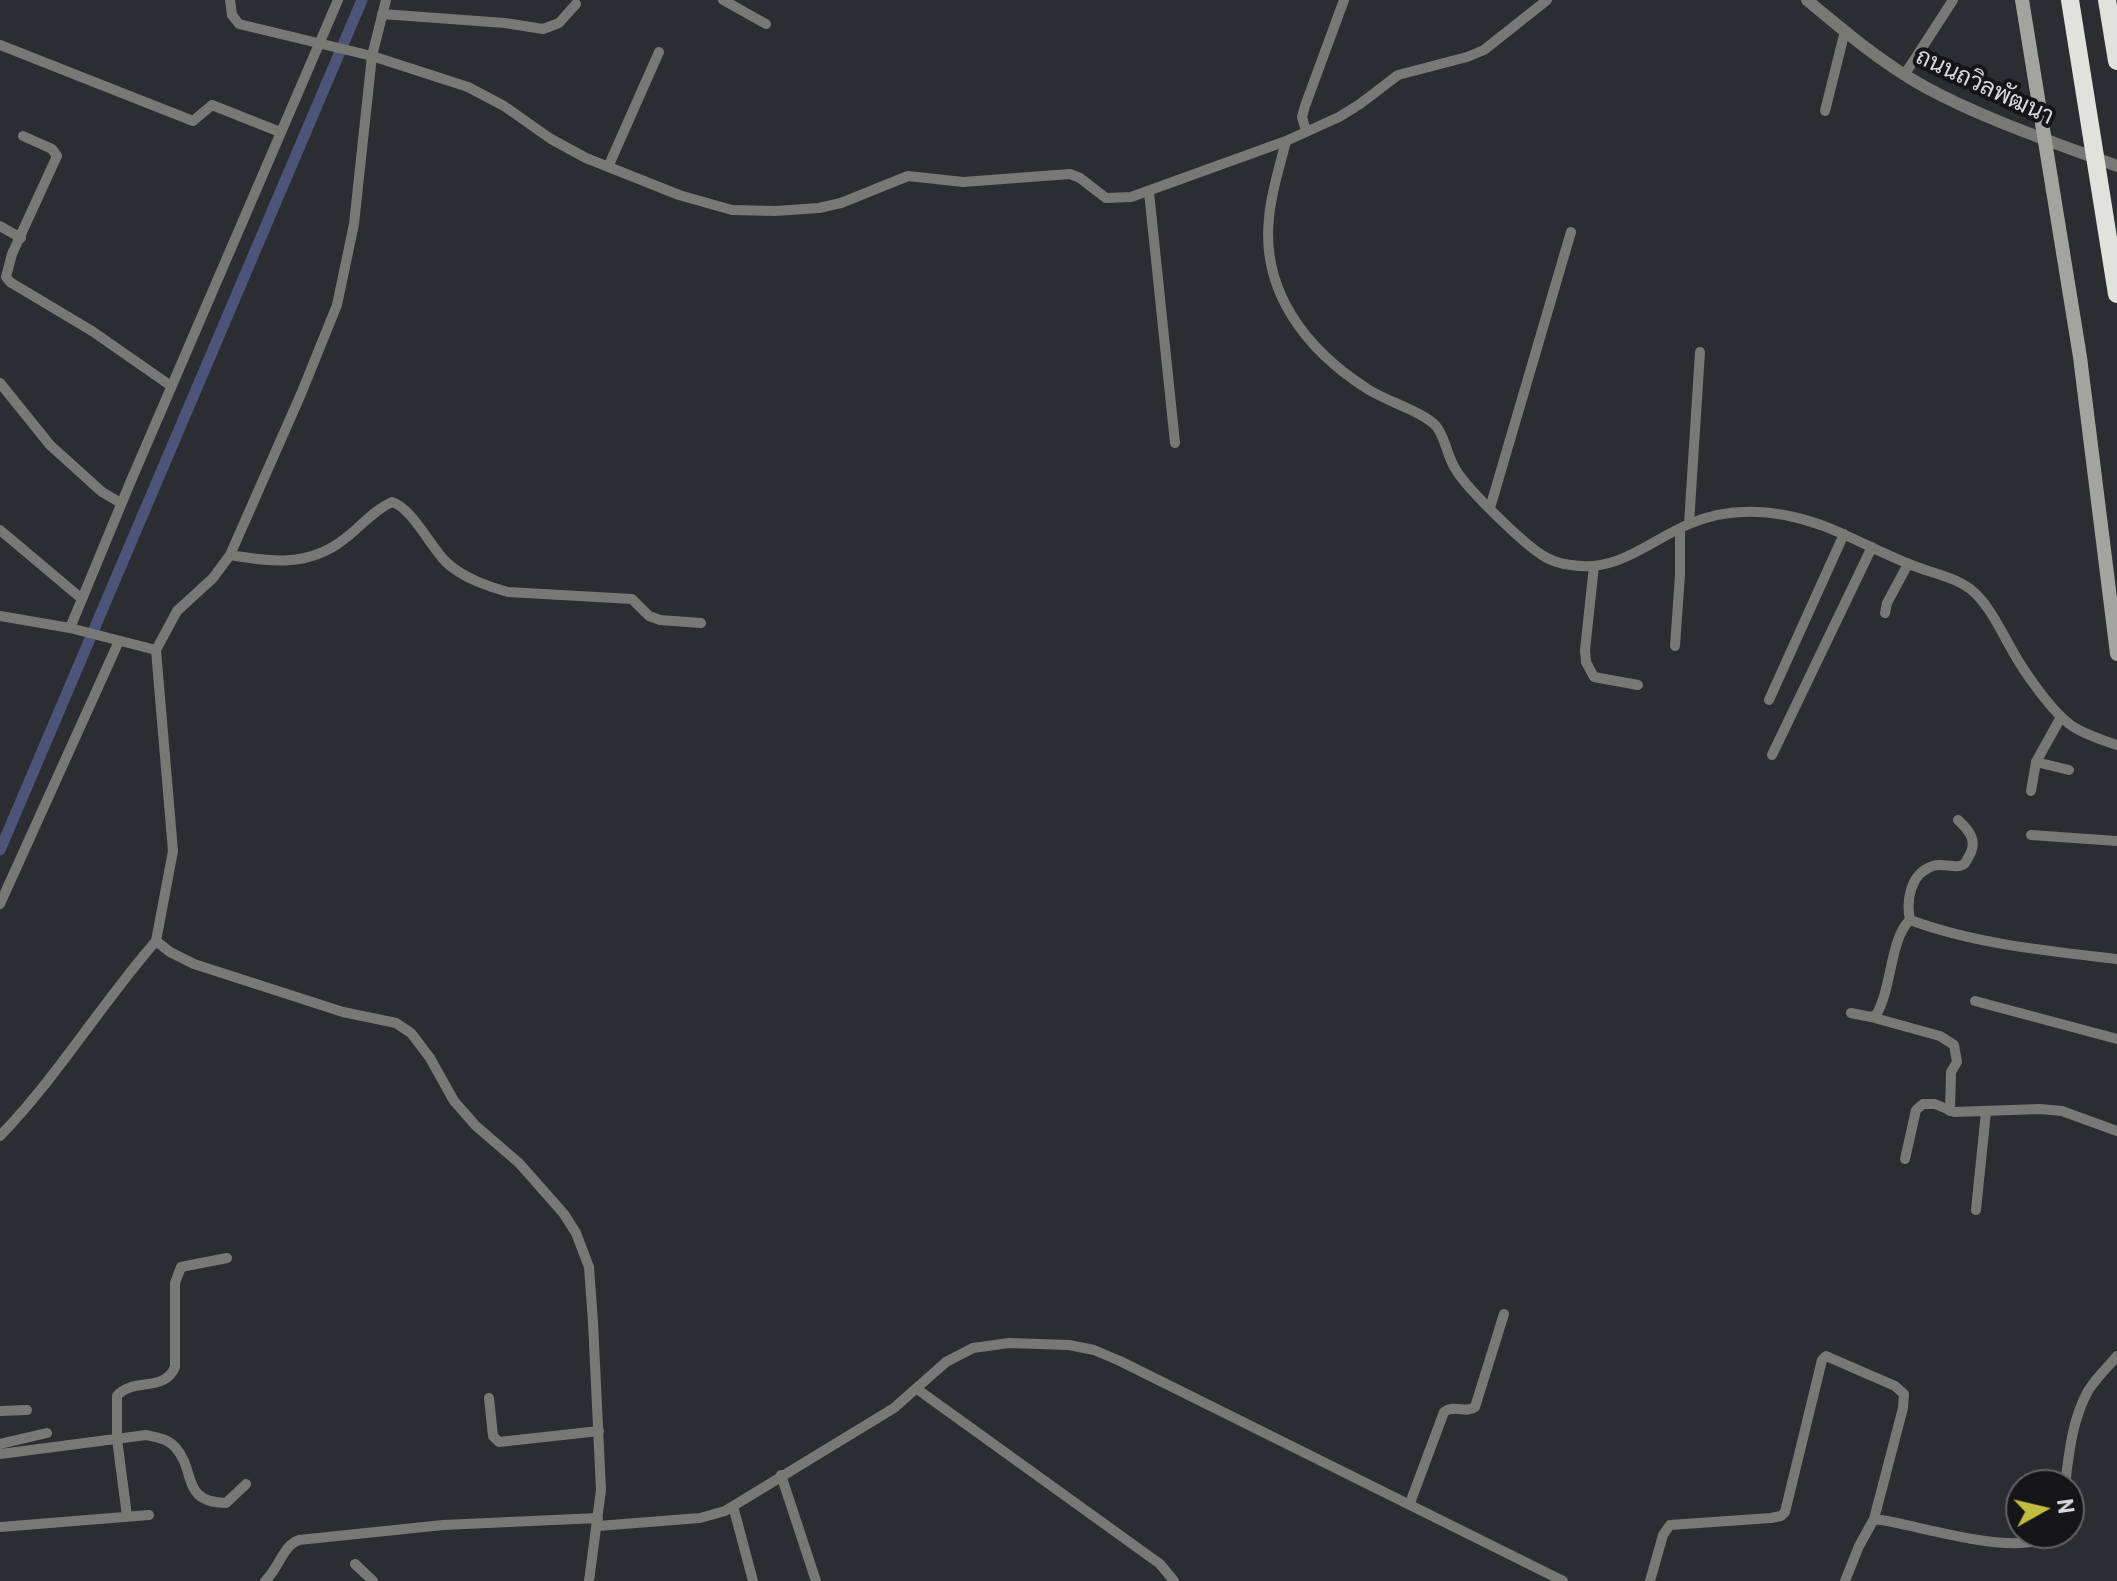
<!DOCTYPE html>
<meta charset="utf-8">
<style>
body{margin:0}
#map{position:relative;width:2117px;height:1581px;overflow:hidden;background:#2c2d31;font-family:Barlow,sans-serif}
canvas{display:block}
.north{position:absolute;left:2005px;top:1469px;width:80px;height:80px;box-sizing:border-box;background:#151517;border:2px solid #636365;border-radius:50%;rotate:82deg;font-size:22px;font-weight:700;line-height:32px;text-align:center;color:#d8d9db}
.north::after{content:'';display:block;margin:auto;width:28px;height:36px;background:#c2bd3f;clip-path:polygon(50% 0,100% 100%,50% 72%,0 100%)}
</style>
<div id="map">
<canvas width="2117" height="1581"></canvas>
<div class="north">N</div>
</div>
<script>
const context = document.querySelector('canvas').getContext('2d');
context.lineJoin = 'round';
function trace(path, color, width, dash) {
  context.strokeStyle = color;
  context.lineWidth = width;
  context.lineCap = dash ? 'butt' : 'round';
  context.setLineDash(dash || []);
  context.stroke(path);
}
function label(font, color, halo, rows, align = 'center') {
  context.font = font + ' Barlow,Sarabun,sans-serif';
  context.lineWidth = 8;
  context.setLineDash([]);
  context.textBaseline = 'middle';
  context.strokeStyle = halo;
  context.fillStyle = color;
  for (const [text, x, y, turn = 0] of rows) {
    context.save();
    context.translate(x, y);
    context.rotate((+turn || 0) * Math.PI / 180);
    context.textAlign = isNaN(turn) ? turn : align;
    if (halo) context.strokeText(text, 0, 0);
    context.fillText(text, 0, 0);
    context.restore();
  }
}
const canal = new Path2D(`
 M0,850L362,0`);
const minor = new Path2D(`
 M230,0L232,15L239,24L372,56L468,87L504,106L551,139L586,158L679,195L732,210L775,211L819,208L841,203L908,176L963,182L1070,174L1080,178L1106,198L1131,197L1286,141L1339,117L1360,104L1398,75L1467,57L1484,50L1547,0
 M386,0L372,56L354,224L337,305L301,394L230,555L213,578L177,611L156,650L173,851L156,941L170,952L194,964L343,1012L396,1023L411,1033L430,1058L454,1101L476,1126L519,1163L564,1214L576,1233L589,1267L593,1322L601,1490L589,1581
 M723,0L766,24
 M382,14L505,23L543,29L559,23L576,4
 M0,45L193,121L212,105L280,132
 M1905,74L1953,0
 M1825,111L1845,31
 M1306,131L1302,117L1305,106L1344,0
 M23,136L52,149L57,156L12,254L6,277L10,282L92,331L171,386
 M1286,141C1280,166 1271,192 1269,218C1261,292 1307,350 1366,388C1383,400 1424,412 1436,426C1446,438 1447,457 1456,470C1468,490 1523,543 1542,555C1551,561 1561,564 1571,565C1618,573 1649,541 1689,524C1739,502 1795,512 1843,534C1865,544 1887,555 1909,564C1930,573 1959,577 1976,594C1991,609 2001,631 2012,650C2024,672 2052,712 2072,726C2086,735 2102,740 2117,745
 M608,167L659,52
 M1149,192L1175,443
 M0,226L21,238
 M0,383L50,445L102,492L121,503
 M1490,508L1571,232
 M1689,524L1700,352
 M0,530L82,599
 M230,555C270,562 308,567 343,540C360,528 372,511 392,502C411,507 431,547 446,562C463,578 487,586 508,592L632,599L649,616L660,620L701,623
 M1594,566L1585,650L1586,662L1594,677L1638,685
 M1885,613L1887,603L1908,564
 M0,616L70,628L156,650
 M70,628L130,483L338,0
 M1675,646L1680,575V529
 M1769,700L1844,534
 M1772,755L1872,547
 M2036,762L2069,770
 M2031,791L2036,762L2061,717
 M1958,820C1971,832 1978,842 1968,858C1965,863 1965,865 1959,866C1950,867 1941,863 1933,866C1910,873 1906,901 1910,920C1975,944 2048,951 2117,959
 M2031,835L2117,841
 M0,904L119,641
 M1975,1001L2117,1039
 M1851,1013L1871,1017L1876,1015C1892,989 1890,938 1910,920
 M1871,1017L1940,1036L1954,1045L1957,1062L1951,1072L1950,1111
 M0,1136C58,1076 101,1004 156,941
 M1905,1159L1916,1110L1923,1104H1935L1954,1112L2040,1109L2062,1111L2117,1131
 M1976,1210L1986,1112
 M917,1389L1160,1564L1174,1581
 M489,1398L493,1436L499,1442L599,1431
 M0,1411L27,1410
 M0,1444L47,1433
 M0,1454L146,1435C156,1437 168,1439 175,1447C197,1471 180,1502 226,1503L246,1484
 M781,1475L816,1581
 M2065,1485C2069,1453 2072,1420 2088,1391C2096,1378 2107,1368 2117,1356
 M1410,1503L1444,1412C1455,1404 1466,1414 1475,1407L1504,1314
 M733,1506L753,1581
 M127,1516L117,1439V1396C133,1377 164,1393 175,1367V1283L181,1267L227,1258
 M598,1526L700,1518L725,1511L894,1408L946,1362L973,1348L1009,1343L1069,1345L1094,1350L1120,1361L1563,1581
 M0,1527L149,1515
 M355,1564L373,1581
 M265,1581C279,1569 282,1546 299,1540L443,1525L598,1518
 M1650,1581L1663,1535L1670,1525L1771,1518L1781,1516L1785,1512L1822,1360L1826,1356L1895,1386L1904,1394L1903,1408L1874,1519
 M1845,1581L1859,1546L1874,1519C1914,1523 2022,1561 2052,1533`);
const tertiary = new Path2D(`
 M1807,0C1844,31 1882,63 1925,87C1986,120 2053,142 2117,166`);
const secondary = new Path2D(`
 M2022,0L2080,357L2117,654`);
const motorway = new Path2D(`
 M2070,0L2117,294
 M2107,0L2117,61`);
const streetNames = [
 ["ถนนถวิลพัฒนา",1985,86,25]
];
trace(canal, '#4c547a', 11);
trace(minor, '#787876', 10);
trace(tertiary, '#787876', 12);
trace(secondary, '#a3a3a0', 14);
trace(motorway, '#e2e2dd', 18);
label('24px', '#d8d9db', '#151517', streetNames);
</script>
